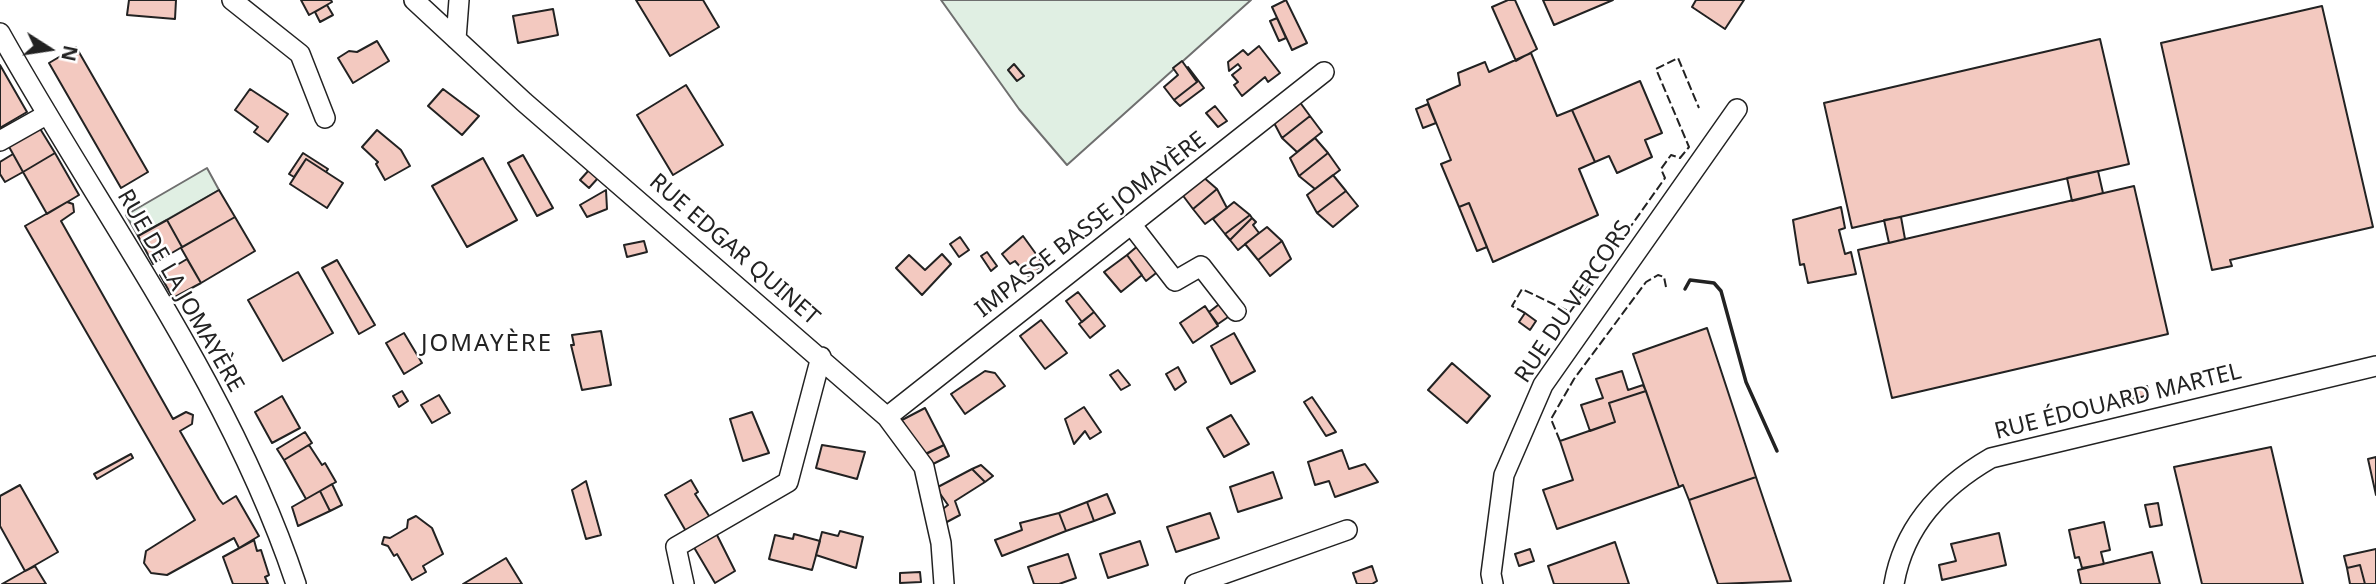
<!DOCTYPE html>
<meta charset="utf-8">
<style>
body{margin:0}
#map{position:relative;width:2376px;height:584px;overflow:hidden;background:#fff;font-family:"Noto Sans",sans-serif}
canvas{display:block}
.north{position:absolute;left:14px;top:14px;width:70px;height:70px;-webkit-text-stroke:5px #fff;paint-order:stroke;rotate:102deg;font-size:19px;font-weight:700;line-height:28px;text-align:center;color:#222}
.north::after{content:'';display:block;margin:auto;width:24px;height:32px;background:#222;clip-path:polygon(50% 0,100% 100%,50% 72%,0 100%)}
</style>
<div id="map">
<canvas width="2376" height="584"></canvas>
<div class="north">N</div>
</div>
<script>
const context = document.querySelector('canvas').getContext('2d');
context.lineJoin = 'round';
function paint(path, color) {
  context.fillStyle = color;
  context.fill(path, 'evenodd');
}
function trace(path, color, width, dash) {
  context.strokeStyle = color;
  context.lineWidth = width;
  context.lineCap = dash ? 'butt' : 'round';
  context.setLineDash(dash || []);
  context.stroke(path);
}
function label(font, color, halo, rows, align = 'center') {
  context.font = font + ' "Noto Sans",sans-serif';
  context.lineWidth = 5;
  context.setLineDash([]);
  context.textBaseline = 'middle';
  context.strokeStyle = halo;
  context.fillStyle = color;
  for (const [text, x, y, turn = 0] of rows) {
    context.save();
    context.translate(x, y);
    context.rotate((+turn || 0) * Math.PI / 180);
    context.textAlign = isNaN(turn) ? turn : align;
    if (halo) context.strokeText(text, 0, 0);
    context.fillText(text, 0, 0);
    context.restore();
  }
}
const green = new Path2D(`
 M941,0H1251L1067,165L1019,109Z
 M207,168L219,190L138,236L126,215Z`);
const building = new Path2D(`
 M129,0H176L175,19L127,15Z
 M301,0H331L332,2L309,15Z
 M636,0H703L719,27L670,56Z
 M1286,0L1307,43L1292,50L1272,7Z
 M1508,0H1515L1537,49L1516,61L1492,7Z
 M1543,0H1613L1554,25Z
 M1696,0H1744L1725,29L1692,7Z
 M327,5L333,15L320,22L315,12Z
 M2322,6L2373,227L2230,260L2232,266L2212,270L2161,43Z
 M553,9L558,35L518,43L513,16Z
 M1277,18L1286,38L1279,41L1270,21Z
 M2100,39L2129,164L1852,228L1824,103Z
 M377,41L389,61L353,83L338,58L349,51L357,52Z
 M1259,46L1280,73L1268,82L1265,77L1242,96L1234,85L1238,82L1232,75L1241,68L1238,64L1229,71L1228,62L1243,50L1248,55Z
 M76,47L148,172L121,188L49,63Z
 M1531,53L1557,116L1572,110L1591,153L1595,162L1579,169L1598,215L1493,262L1469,203L1459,207L1441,164L1451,160L1427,100L1460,85L1458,73L1485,62L1489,72Z
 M1182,61L1197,82L1174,100L1164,87L1178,75L1173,68Z
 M1014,64L1024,76L1017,81L1008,70Z
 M0,65L27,112L0,128Z
 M1188,67L1204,88L1180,106L1174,100L1197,82Z
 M1640,81L1662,133L1645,140L1652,157L1617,173L1609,156L1595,162L1572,110Z
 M686,85L723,145L673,175L637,115Z
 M250,89L288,114L268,142L254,132L258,127L235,110Z
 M443,89L479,116L462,135L428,106Z
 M1299,101L1310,116L1282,138L1273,121Z
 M1428,104L1436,123L1423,128L1416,109Z
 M1215,106L1227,121L1218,127L1206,113Z
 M1310,116L1322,132L1297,152L1282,138Z
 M39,127L55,153L23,172L8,145Z
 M377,130L401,150L410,166L385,180L376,164L378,162L362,147Z
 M1315,138L1328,153L1299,176L1290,158Z
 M55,153L79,195L47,214L23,172Z
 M303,153L328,169L326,172L306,159L294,177L289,174Z
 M1328,153L1340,170L1315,189L1299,176Z
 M13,154L23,172L5,182L0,174V162Z
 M523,155L553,208L537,216L508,163Z
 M483,158L517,220L467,247L432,186Z
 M306,159L343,183L327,208L290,184Z
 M589,170L598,178L589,188L580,180Z
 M2098,171L2103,193L2072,201L2067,178Z
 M1333,175L1346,191L1317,213L1307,195Z
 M1202,176L1217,189L1193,209L1181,193Z
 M2134,186L2168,334L1892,398L1858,250Z
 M1217,189L1227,208L1205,224L1193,209Z
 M219,190L235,217L182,247L167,220Z
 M606,190L607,209L587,217L580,205Z
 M1346,191L1358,206L1333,227L1317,213Z
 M67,202L73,204L74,212L61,221L173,419L186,412L193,415L192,424L180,431L219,499L223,504L236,496L259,536L239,548L234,538L167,575L151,573L144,563L146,551L195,520L25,226Z
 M1234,202L1250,215L1225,234L1213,219Z
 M1469,203L1487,247L1477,251L1459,207Z
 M1841,207L1845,228L1839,230L1845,254L1851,252L1856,274L1808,283L1804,264L1800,265L1793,220Z
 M1250,215L1252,218L1230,240L1225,234Z
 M235,217L255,251L201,283L181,248Z
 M1901,217L1905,239L1889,243L1884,220Z
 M1252,218L1256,222L1253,225L1259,233L1238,250L1230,240Z
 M167,220L182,247L153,264L138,236Z
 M1267,227L1282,241L1258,260L1245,244Z
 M1023,236L1044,265L1029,277L1015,261L1010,264L1002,254Z
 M960,237L969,250L959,257L950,244Z
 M644,241L647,252L627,257L624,245Z
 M1282,241L1291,259L1270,276L1258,260Z
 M1140,244L1160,270L1146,281L1127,255Z
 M987,252L997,266L991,271L981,256Z
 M942,254L951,264L922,295L896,268L909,255L925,270Z
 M1127,255L1142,275L1121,292L1104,272Z
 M187,259L201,283L173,298L160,275Z
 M337,260L375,325L359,334L322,268Z
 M298,272L333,333L283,361L248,300Z
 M1078,292L1094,312L1082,322L1066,301Z
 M1222,302L1231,315L1218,324L1209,312Z
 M1205,306L1218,326L1193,343L1180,323Z
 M1094,312L1105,326L1090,338L1079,324Z
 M1525,313L1536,321L1530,330L1519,322Z
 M1041,320L1067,353L1045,369L1020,336Z
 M1707,328L1756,477L1689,500L1683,485L1679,487L1633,354Z
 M601,331L611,385L582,390L571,345H574L572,335Z
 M404,333L422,363L404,374L386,343Z
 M1234,333L1255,371L1231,384L1211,346Z
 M1452,363L1490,396L1467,423L1428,390Z
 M1178,367L1186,382L1175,390L1166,374Z
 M1118,370L1130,385L1121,390L1110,375Z
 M985,371L995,373L1005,386L965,414L951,394Z
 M1622,371L1628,390L1643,385L1646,391L1609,403L1615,422L1590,431L1581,405L1603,398L1596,379Z
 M2147,386L2150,395L2127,400L2124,391Z
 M402,391L408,401L399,407L393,396Z
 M1646,391L1679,487L1557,529L1543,490L1573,480L1560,441L1615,422L1609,403Z
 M439,395L450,413L432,423L421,405Z
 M282,396L300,428L272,443L255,412Z
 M1312,397L1336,432L1326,436L1304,402Z
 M1084,407L1101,432L1090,439L1085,431L1074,444L1065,419Z
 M925,408L944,445L921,456L902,420Z
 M752,412L769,453L743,461L730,419Z
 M1231,415L1249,444L1224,457L1207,428Z
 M305,432L312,443L284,460L277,449Z
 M309,445L322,465L325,463L336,482L306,499L284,460Z
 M822,445L865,452L857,479L816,468Z
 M944,445L949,456L927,467L922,456Z
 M2271,447L2303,584H2202L2174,467Z
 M1342,450L1349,469L1365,464L1378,482L1335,497L1329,481L1315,485L1308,462Z
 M131,454L133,458L97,479L94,474Z
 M2376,457V495L2368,459Z
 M981,465L993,476L985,482L972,469Z
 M972,469L985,482L955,501L960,515L945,523L940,511L948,505L936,488Z
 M1273,472L1282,498L1238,512L1230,487Z
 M1756,477L1791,581L1718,584L1689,500Z
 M691,480L698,492L695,494L711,519L687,533L665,495Z
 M586,481L601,535L586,539L572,490Z
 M332,484L342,505L330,511L320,491Z
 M20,485L58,552L25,571L0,526V496Z
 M320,491L330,511L298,526L292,507Z
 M1107,494L1115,513L1094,521L1087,502Z
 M1087,502L1094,521L1066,531L1059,513Z
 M2158,503L2162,525L2150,527L2145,505Z
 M1059,513L1066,531L1002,556L995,540L1022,530L1020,523Z
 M1210,513L1219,538L1176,552L1167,527Z
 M416,516L432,528L443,554L423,566L426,572L412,580L397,554L394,556L388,546L382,544L384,537L390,538L407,528L408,520Z
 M2104,522L2110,550L2101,552L2104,564L2082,568L2079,557L2075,558L2069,530Z
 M715,531L735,571L715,583L692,544Z
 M840,531L863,537L856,568L816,555L822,532L838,536Z
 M1999,533L2006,565L1942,580L1939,565L1956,561L1951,544Z
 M794,534L820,541L812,570L769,559L775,535L793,539Z
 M254,540L257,551L261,550L269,575L265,577L268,584H233L223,557Z
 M1140,541L1148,565L1108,578L1100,554Z
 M1615,542L1629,584H1554L1548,566Z
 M1530,549L1534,561L1519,566L1515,554Z
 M2376,549V584H2365L2360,565L2347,568L2344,556Z
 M2152,552L2160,584H2081L2078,570Z
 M1068,554L1076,578L1059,584H1034L1028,567Z
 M506,558L522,584H463Z
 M2360,565L2365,584H2350L2347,568Z
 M35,566L46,584H2L25,571Z
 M1372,566L1377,581L1372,584H1357L1353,573Z
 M920,572L921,582L900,583V573Z`);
const minor = new Path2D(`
 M232,0L300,54L325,118
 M414,0L524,102L887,417L924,467L941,543L944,584
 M0,33C101,214 230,385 296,584
 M456,39L459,0
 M0,141L46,115
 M1131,224L1175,281L1201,266L1236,311
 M887,417L1324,72
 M684,584L676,547L788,482L821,357
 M1195,584L1347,530
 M1493,584L1491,574L1504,475L1543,385L1737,109
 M1894,584C1904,526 1941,487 1991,458L2376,366`);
const fence = new Path2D(`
 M1525,313L1512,306L1522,289L1570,312L1665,178L1661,169L1671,155L1680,158L1689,147L1656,69L1678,58L1699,108
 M1560,441L1551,419L1574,379L1646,282L1658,275L1664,277L1666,287`);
const wall = new Path2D(`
 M1685,289L1690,280L1714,283L1721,291L1746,382L1777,451`);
const streetNames = [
 ["IMPASSE BASSE JOMAYÈRE",1091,225,-38],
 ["RUE EDGAR QUINET",734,250,41],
 ["RUE DE LA JOMAYÈRE",180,291,60],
 ["RUE DU VERCORS",1574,302,-56],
 ["RUE ÉDOUARD MARTEL",2118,402,-14]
];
const neighbourhoodNames = [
 ["JOMAYÈRE",487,344]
];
paint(green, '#e0efe3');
trace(green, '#6f6f6f', 2);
paint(building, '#f3c9c0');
trace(building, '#222', 2);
trace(minor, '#222', 22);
trace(minor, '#fff', 19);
trace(fence, '#222', 2, [9, 3.5]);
trace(wall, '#222', 3.5);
label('23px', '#222', '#fff', streetNames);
context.letterSpacing = '2px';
label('24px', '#222', '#fff', neighbourhoodNames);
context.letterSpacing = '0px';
</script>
